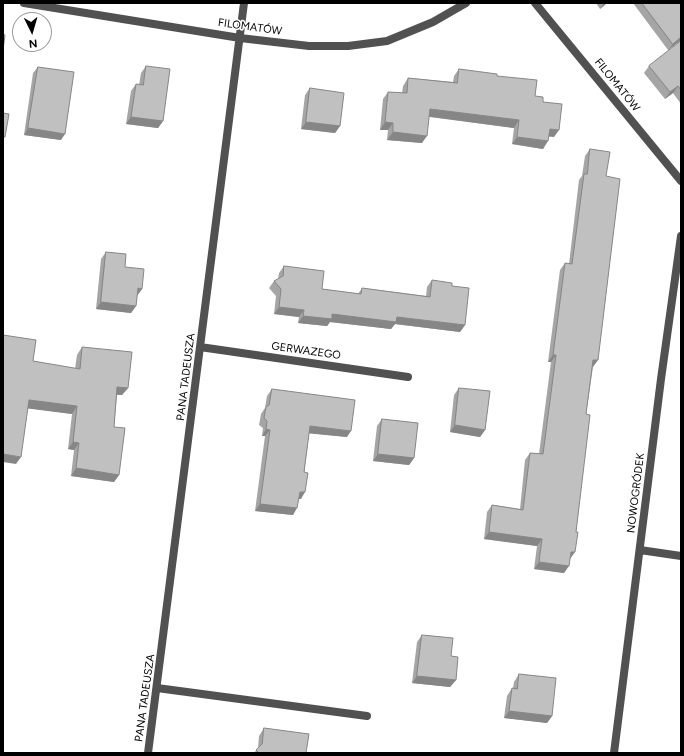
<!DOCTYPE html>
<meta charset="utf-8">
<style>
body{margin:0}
#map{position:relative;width:684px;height:756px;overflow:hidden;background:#fff;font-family:Figtree,sans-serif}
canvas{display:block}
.frame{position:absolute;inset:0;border:4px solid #000;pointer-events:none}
.north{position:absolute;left:12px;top:12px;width:40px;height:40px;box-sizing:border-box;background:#fff;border:1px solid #999;border-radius:50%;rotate:175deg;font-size:11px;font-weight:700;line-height:16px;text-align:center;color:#000}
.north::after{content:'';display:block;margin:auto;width:14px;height:18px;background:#000;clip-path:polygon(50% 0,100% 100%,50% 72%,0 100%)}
</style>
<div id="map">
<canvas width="684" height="756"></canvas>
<div class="frame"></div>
<div class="north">N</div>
</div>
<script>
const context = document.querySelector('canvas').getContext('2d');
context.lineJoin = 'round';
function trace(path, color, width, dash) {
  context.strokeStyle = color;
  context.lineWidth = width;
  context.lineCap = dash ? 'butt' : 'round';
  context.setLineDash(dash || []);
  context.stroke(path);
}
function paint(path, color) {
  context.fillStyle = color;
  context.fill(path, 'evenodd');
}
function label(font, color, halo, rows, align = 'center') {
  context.font = font + ' Figtree,sans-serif';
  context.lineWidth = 3;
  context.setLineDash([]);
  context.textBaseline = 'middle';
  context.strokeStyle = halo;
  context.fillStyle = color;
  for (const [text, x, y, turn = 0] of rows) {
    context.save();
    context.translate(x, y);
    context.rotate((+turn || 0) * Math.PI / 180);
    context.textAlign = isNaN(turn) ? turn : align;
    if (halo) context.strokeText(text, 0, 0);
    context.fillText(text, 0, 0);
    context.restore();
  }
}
const minor = new Path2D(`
 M24,3L240,38L309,46H348L387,41L433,22L466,3
 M535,3L681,181
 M200,347L408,377
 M640,550L681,556
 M157,688L367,716
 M148,753L244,3
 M614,753L661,379L681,236`);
const wall = new Path2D(`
 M596,3H607L600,9Z
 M633,3H681V40L668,50Z
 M681,41V104L673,93L665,99L644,73L649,66Z
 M146,66L163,121L158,128L126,124L131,91L136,84L139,85L141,73Z
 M38,67L61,140L24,135L33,73Z
 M459,69L497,76L535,96L543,102L554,137L549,136L543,149L512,144L514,128L429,117L422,143L387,140L388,130H380L383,99L388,92L402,93L403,86L408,78L453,82L454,76Z
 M310,88L340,126L335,133L301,129L305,95Z
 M590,149L606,176L593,367L586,414L570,559L564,573L534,569L537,546L484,539L487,512L492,505L520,509L525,460L530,453L539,454L551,362H548L560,270L565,263L569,264L579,180L582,176L585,156Z
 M106,252L125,267L142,289L137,295L136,306L131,313L96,309L101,259Z
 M284,266L322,289L358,294L362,288L426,296L427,287L432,280L452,286L465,325L460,332L395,324L391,329L330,322L327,326L298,323L299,317L274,314L276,296L269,288L274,281L278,279L279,273Z
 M82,347L128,388L122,395H117L114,427L119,475L114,482L71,476L74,450L68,449L72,414L28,408L16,464L33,361L75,369L77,355Z
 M459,388L485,430L480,437L450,432L454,395Z
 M272,389L347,437L309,433L301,499H299L293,515L255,511L265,436H262L263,428L259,425L261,414L265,408L267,396Z
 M382,419L414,458L409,465L373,461L377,426Z
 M422,635L451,656L456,680L450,687L412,683L417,642Z
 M519,674L552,716L547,723L504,718L507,696L512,688L513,689L514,682Z
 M264,728L306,753H254L258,748L259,736Z`);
const shadedWall = new Path2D(`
 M604,3H607L600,9Z
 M681,37V40L668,50L673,44Z
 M678,86L673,93L665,99L670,92Z
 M430,109L519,120L514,128L425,116Z
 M131,117L163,121L158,128L126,124Z
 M306,122L340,126L335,133L301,129Z
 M385,122L393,123L388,130H380Z
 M28,128L65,134L61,140L24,135Z
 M550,129L559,130L554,137L545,136Z
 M393,132L427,136L422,143L387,140Z
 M517,137L548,141L543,149L512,144Z
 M138,288L142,289L137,296Z
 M101,302L136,306L131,313L96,309Z
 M279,307L304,310L299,317L274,314Z
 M332,314L397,317L465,325L460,332L395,324L391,329L330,322L327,326L298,323L303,316Z
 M553,355H556L551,362H548Z
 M593,360H598L593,367H589Z
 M117,387L128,388L122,395L112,394Z
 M29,400L77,406L72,414L24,408Z
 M455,425L485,430L480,437L450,432Z
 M310,426L351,431L347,437L305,433Z
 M266,429L270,430L265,436H262Z
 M73,442L79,443L74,450L68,449Z
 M3,454L21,457L16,464L3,462Z
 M378,454L414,458L409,465L373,461Z
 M76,468L119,475L114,482L71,476Z
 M300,492H305L301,499L295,498Z
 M260,504L297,508L293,515L255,511Z
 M489,532L542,539L537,546L484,539Z
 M571,552H575L570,559L566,558Z
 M539,562L569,566L564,573L534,569Z
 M417,676L456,680L450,687L412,683Z
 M509,711L552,716L547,723L504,718Z`);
const building = new Path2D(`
 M642,3H681V37L673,44Z
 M3,34L5,35L3,50Z
 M681,41V90L678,86L670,92L649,66Z
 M146,66L170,69L163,121L131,117L136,84L143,85Z
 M38,67L74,72L65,134L28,128Z
 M459,69L497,74V76L537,80L535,96L543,97V102L562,104L559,130L550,129L548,141L517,137L519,120L430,109L427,136L393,132V123L385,122L388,92L407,93L408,78L457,83Z
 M310,88L344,93L340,126L306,122Z
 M3,113L9,114L5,137H3Z
 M590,149L610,152L606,176L620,179L598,360H593L586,414L590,415L576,532H578L575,552H571L569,566L539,562L542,539L489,532L492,505L523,510L530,453L543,454L556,355H553L565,263L572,264L584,174H587Z
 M106,252L126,254L125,267L144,269L142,289L138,288L136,306L101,302Z
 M284,266L324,271L322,289L361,294L362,288L430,297L432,280L452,283V286L469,288L465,325L397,317L396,322L332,314V319L303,316L304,310L279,307L281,289L274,281L283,276Z
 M3,335L36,340L33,361L80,369L82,347L132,352L128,388L117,387L114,427L125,428L119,475L76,468L79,443L73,442L77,406L29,400L21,457L3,454Z
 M459,388L490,391L485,430L455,425Z
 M272,389L355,400L351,431L310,426L304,472L308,473L305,492H300L297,508L260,504L270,430L266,429L267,421L264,418L266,407L269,405Z
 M382,419L418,423L414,458L378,454Z
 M422,635L453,638L451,656L458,657L456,680L417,676Z
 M519,674L556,678L552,716L509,711L512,688L517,689Z
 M264,728L309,734L306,753H259L256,750L262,744Z`);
const streetNames = [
 ["FILOMATÓW",250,27,8],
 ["FILOMATÓW",617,85,51],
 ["GERWAZEGO",306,351,8],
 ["PANA TADEUSZA",186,377,-83],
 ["NOWOGRÓDEK",636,493,-83],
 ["PANA TADEUSZA",145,698,-82]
];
trace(minor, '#515151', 8);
paint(wall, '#a5a5a5');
paint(shadedWall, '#868686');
paint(building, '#c0c0c0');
trace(building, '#868686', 1);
label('11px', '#000', '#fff', streetNames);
</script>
